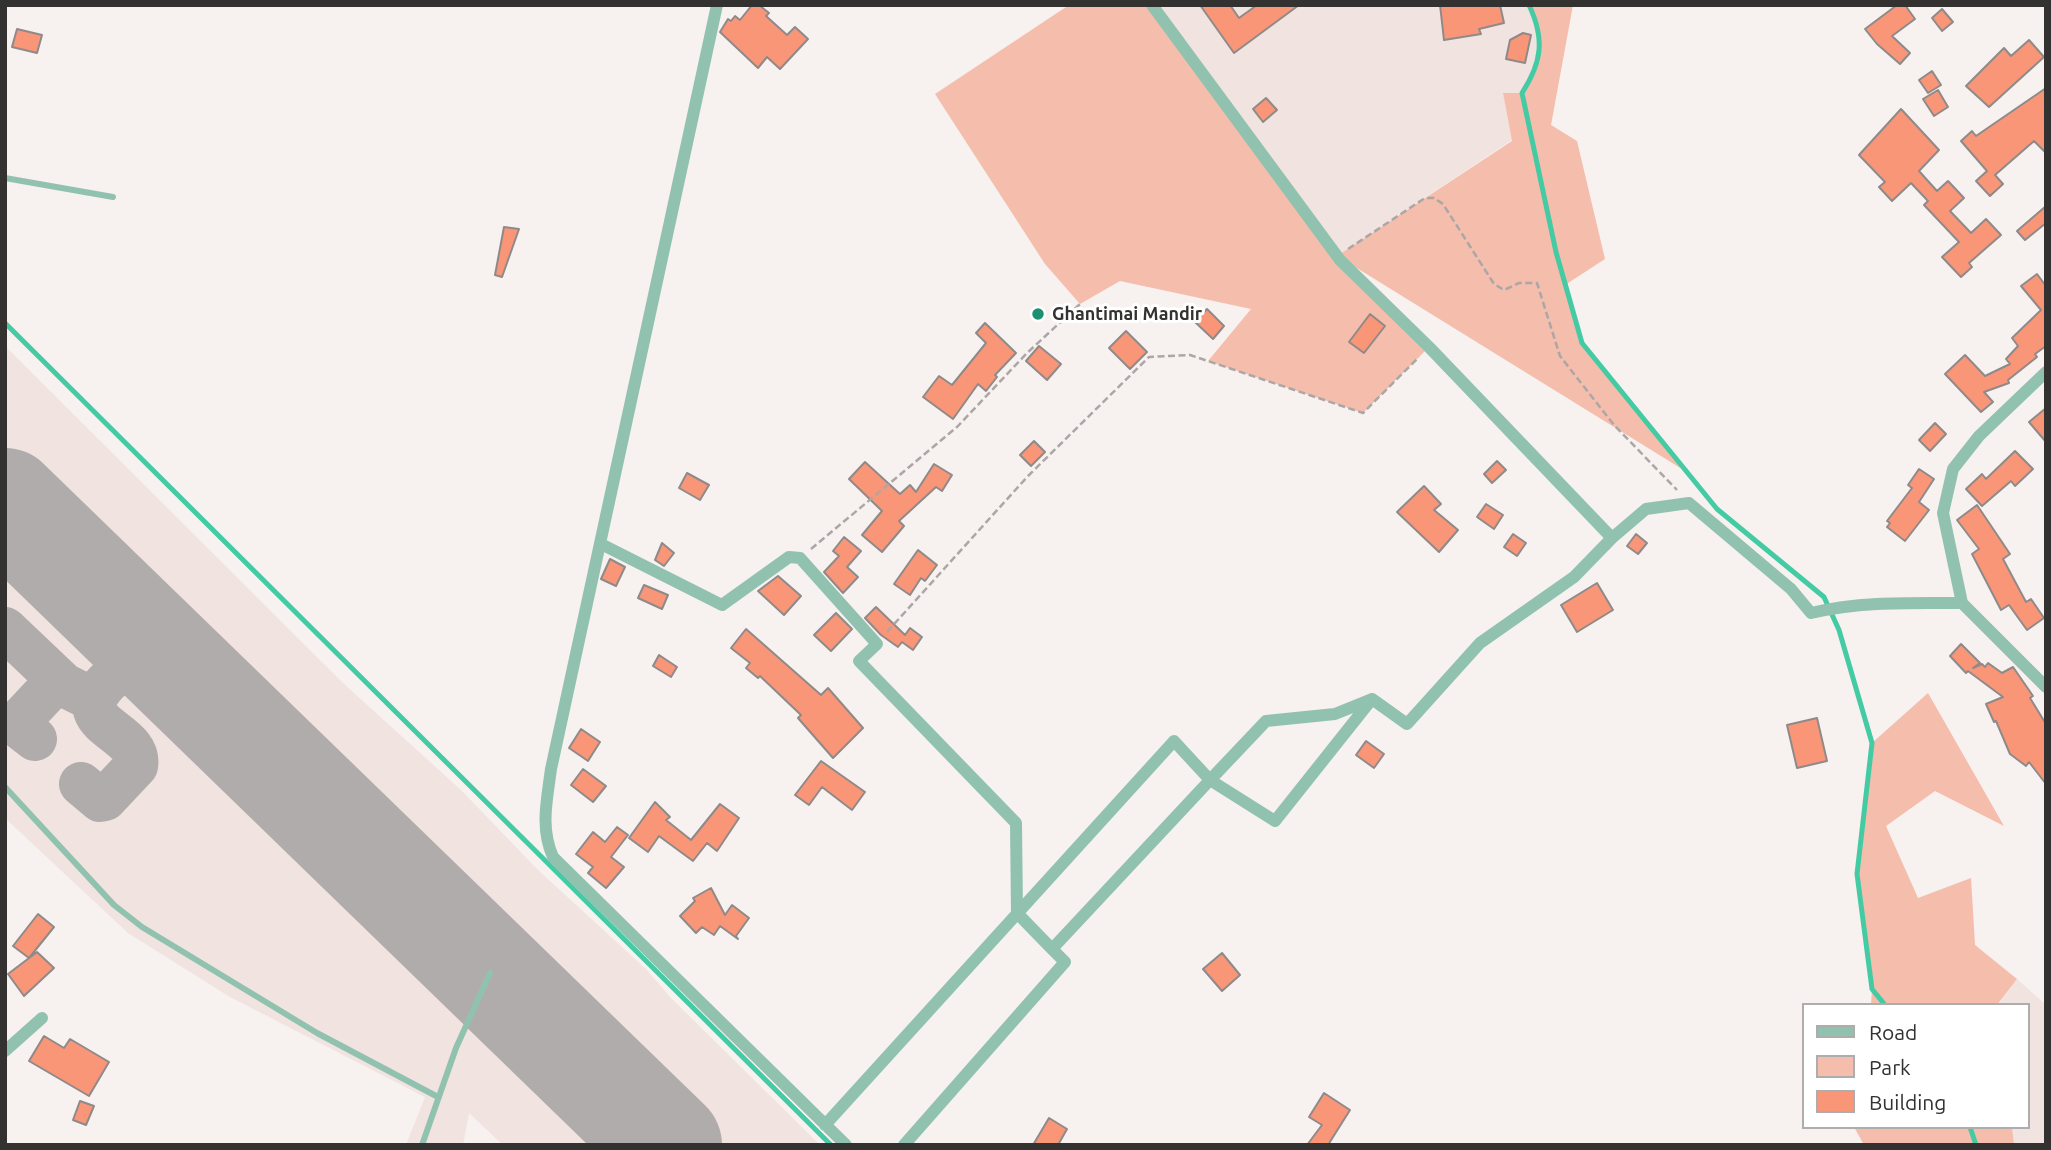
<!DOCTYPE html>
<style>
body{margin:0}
#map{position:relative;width:2051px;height:1150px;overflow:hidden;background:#f7f1f0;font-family:Ubuntu,sans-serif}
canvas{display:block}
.frame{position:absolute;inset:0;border:7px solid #343231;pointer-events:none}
.legend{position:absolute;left:1802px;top:1003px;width:228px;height:126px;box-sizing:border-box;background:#fff;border:2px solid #aeadad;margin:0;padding:9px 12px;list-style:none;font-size:21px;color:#343231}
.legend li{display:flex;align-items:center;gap:14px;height:35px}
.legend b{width:35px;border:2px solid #aeadad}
</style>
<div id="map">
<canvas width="2051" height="1150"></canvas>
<div class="frame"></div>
<ul class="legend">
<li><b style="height:9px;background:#91c2b0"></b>Road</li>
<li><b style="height:19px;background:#f4bdac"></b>Park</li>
<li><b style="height:19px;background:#fa9678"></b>Building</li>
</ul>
</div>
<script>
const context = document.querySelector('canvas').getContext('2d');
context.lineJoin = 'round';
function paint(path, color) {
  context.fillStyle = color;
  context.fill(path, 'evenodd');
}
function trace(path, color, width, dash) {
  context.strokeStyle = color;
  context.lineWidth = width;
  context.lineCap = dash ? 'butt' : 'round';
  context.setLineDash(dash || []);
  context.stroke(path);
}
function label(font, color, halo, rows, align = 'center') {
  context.font = font + ' Ubuntu,sans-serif';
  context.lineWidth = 6;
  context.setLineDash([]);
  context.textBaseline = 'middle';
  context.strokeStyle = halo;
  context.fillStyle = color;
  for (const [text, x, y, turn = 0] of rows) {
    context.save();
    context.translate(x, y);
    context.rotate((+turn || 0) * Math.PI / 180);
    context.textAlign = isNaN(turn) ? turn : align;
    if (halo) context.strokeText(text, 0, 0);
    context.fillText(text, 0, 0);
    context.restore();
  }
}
const built = new Path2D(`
 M1152,5H1529L1539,26L1537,69L1522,93H1503L1512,140L1337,256Z
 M5,346L343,683L462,791L538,870L646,969L672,999L820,1145H503L469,1113L463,1145H406L425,1097L230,997L128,933L5,818Z
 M2017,979L2046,1005V1145H2014L2012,1127H2028V1005H1998Z`);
const green = new Path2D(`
 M1069,5H1152L1337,256L1512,141L1503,93H1522C1542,62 1545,39 1529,5H1573L1551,125L1577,141L1605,259L1565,285L1582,343L1682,469L1339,257L1429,347L1363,413L1208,361L1251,309L1120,281L1080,304L1045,264L935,94Z
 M1928,693L2004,826L1935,791L1886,826L1918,898L1971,878L1975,945L2017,979L1997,1005H1871L1872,989L1857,874L1872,743Z
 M1854,1127H2012L2014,1145H1864Z`);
const stream = new Path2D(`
 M1529,5C1545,39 1542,62 1522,93L1556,252L1582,343L1717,509L1824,597L1839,630L1872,743L1857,874L1872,989L1885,1005
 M5,323L831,1145
 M1970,1127L1976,1145`);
const taxiway = new Path2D(`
 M5,629L64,685
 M122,668L129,650L130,625
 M35,739L22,729L21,719L52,686L64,685L84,695L98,691
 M81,784L100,800L105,799L136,766C143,729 61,726 110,679C128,662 146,661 171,664`);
const runway = new Path2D(`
 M5,503L667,1145`);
const building = new Path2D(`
 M752,5H759L769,13L766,16L787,35L795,27L808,39L780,69L767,57L758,68L720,32L728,19L731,21L735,16L740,20Z
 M1200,5H1230L1239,18L1257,5H1299L1234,53Z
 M1440,5H1500L1504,23L1479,29L1481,34L1444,40Z
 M1897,5H1905L1915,19L1892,36L1910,53L1900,64L1877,44L1865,29Z
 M1942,9L1953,22L1942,31L1932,18Z
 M17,29L42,35L37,53L12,47Z
 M1523,33L1531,35L1525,63L1506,59L1510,40Z
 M2029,40L2044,57L1989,107L1966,86L2004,48L2011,56Z
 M1932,71L1941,85L1928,93L1919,80Z
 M2046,88V153L2034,141L1995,175L2003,184L1990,196L1976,181L1987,171L1961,141L1972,131L1976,136Z
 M1938,90L1948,107L1934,116L1923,99Z
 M1266,98L1277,110L1263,122L1253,109Z
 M1901,109L1939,150L1919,171L1937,191L1948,181L1964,198L1950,211L1971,233L1986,219L2001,235L1969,263L1972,267L1961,277L1942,257L1959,242L1924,205L1928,201L1911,183L1892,201L1879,187L1885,182L1859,155Z
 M2046,206V223L2025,240L2017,231Z
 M504,227L519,229L502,277L495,275Z
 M2037,274L2046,286V346L2035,354L2037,357L2008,380L2009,383L1984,392L1993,402L1981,412L1945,374L1965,355L1985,376L2010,364L2006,359L2018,346L2012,338L2041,310L2021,286Z
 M1207,309L1224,326L1213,339L1195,322Z
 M1370,314L1385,326L1364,353L1349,342Z
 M985,323L1016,353L995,375L997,377L986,391L978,384L953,419L923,397L939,376L952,385L986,343L976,333Z
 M1126,331L1147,352L1130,369L1109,348Z
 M1039,346L1061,364L1047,380L1026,361Z
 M2046,408V442L2029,422Z
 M1935,423L1946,434L1930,451L1919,440Z
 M1034,441L1045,452L1031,466L1020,455Z
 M2015,451L2033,469L2015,486L2011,481L1982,506L1966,489L1982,474L1986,479Z
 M1497,461L1506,470L1492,483L1484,474Z
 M865,462L900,494L910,485L916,492L934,464L952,475L942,491L936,487L899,521L904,526L882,552L862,535L882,511L849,479Z
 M1919,469L1934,479L1919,502L1929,510L1905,541L1887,527L1890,523L1887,521L1912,488L1908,485Z
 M687,473L709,485L700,500L679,488Z
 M1424,486L1441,504L1434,510L1458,530L1439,552L1397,512Z
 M1486,504L1503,515L1494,529L1477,517Z
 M1977,505L2010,554L2003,559L2026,602L2031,599L2044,618L2027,630L2009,605L2001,610L1972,554L1979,549L1957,520Z
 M1513,534L1526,543L1517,556L1504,547Z
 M1636,534L1647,543L1638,554L1627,546Z
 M844,537L861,551L847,567L858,577L843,593L824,572L839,556L833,551Z
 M662,543L674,553L664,566L655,560Z
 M918,550L937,565L925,581L921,578L910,595L894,584Z
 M610,559L625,567L616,586L601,579Z
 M778,576L801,596L784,615L758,591Z
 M1597,583L1613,610L1577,632L1561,605Z
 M644,585L668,595L662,609L638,598Z
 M876,607L905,635L910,628L922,637L913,650L902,642L898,647L881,635L865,618Z
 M836,613L852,629L831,651L814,635Z
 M746,629L821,695L828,688L863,728L833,758L798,718L801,715L760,676L758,678L746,668L750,663L731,648Z
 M1961,644L1980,663L1973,668L1982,664L1985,667L1988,663L2002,673L2013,667L2033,696L2030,698L2046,724V784L2029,762L2026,766L2010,754L1996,721L1994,722L1986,704L2003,697L1968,671L1966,673L1950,656Z
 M659,655L677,667L671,677L653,666Z
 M1817,718L1827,761L1797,768L1787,725Z
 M581,729L600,742L588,761L569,748Z
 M1366,741L1384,754L1374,768L1356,755Z
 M821,761L865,792L852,810L822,787L809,805L795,795Z
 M583,769L606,786L593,802L571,785Z
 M655,802L670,817L666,820L691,840L720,804L739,818L717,851L707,843L693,861L659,836L648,852L629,838Z
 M617,827L628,835L611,857L624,867L606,888L588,873L593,867L576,854L593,832L605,842Z
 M711,888L725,915L732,905L749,918L736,936L738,939L720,926L714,935L702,927L696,933L680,916L695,901L693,898Z
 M38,914L54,927L29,958L13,946Z
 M37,952L54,968L24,996L8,974Z
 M1222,953L1240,975L1222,991L1203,969Z
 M44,1036L64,1048L70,1039L109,1062L89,1096L29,1061Z
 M1324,1093L1350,1110L1328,1145H1307L1322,1125L1309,1117Z
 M80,1101L94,1106L86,1125L73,1120Z
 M1049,1118L1067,1129L1058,1145H1033Z`);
const path = new Path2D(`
 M1348,249L1425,198H1434L1443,204L1494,284L1504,290L1519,283H1537L1560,356L1614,425L1677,490
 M811,549L957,427L1027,353L1080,304
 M887,632L1028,476L1149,357L1190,355L1363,413L1419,357`);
const service = new Path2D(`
 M5,178L113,197
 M5,787L114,905L142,927L317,1033L438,1097
 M422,1145L456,1048L490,973`);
const minor = new Path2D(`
 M717,5L551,769C547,800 540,828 553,857L846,1145
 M1152,5L1340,260L1429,347L1612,538L1574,577L1480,643L1407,724L1372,699
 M2046,372L1979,436L1953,469L1943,513L1962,603L2046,687
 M1612,538L1646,509L1689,503L1791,589L1811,613C1861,601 1911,603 1962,603
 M601,544L722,605L789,557L800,558L877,644L859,661L1016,823L1017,913L1052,949L1210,780L1275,821L1372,699L1335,714L1266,721L1210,780L1174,741L825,1125
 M5,1051L42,1018
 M904,1145L1065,962L1052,949`);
const markers = [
 [1038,314,7,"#1d9072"]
];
const poiNames = [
 ["Ghantimai Mandir",1052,314]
];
paint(built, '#f1e3df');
paint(green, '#f4bdac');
trace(stream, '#44cba4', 5);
trace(taxiway, '#b1acac', 44);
trace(runway, '#b1acac', 110);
paint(building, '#fa9678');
trace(building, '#8f8a89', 2);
trace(path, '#aca7a6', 2.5, [7, 3.5]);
trace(service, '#91c2b0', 6);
trace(minor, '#91c2b0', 12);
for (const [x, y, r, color] of markers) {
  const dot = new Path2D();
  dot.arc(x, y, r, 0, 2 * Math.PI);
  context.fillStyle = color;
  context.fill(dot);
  trace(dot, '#fff', 2.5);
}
label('bold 18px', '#343231', '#fff', poiNames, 'left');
</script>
